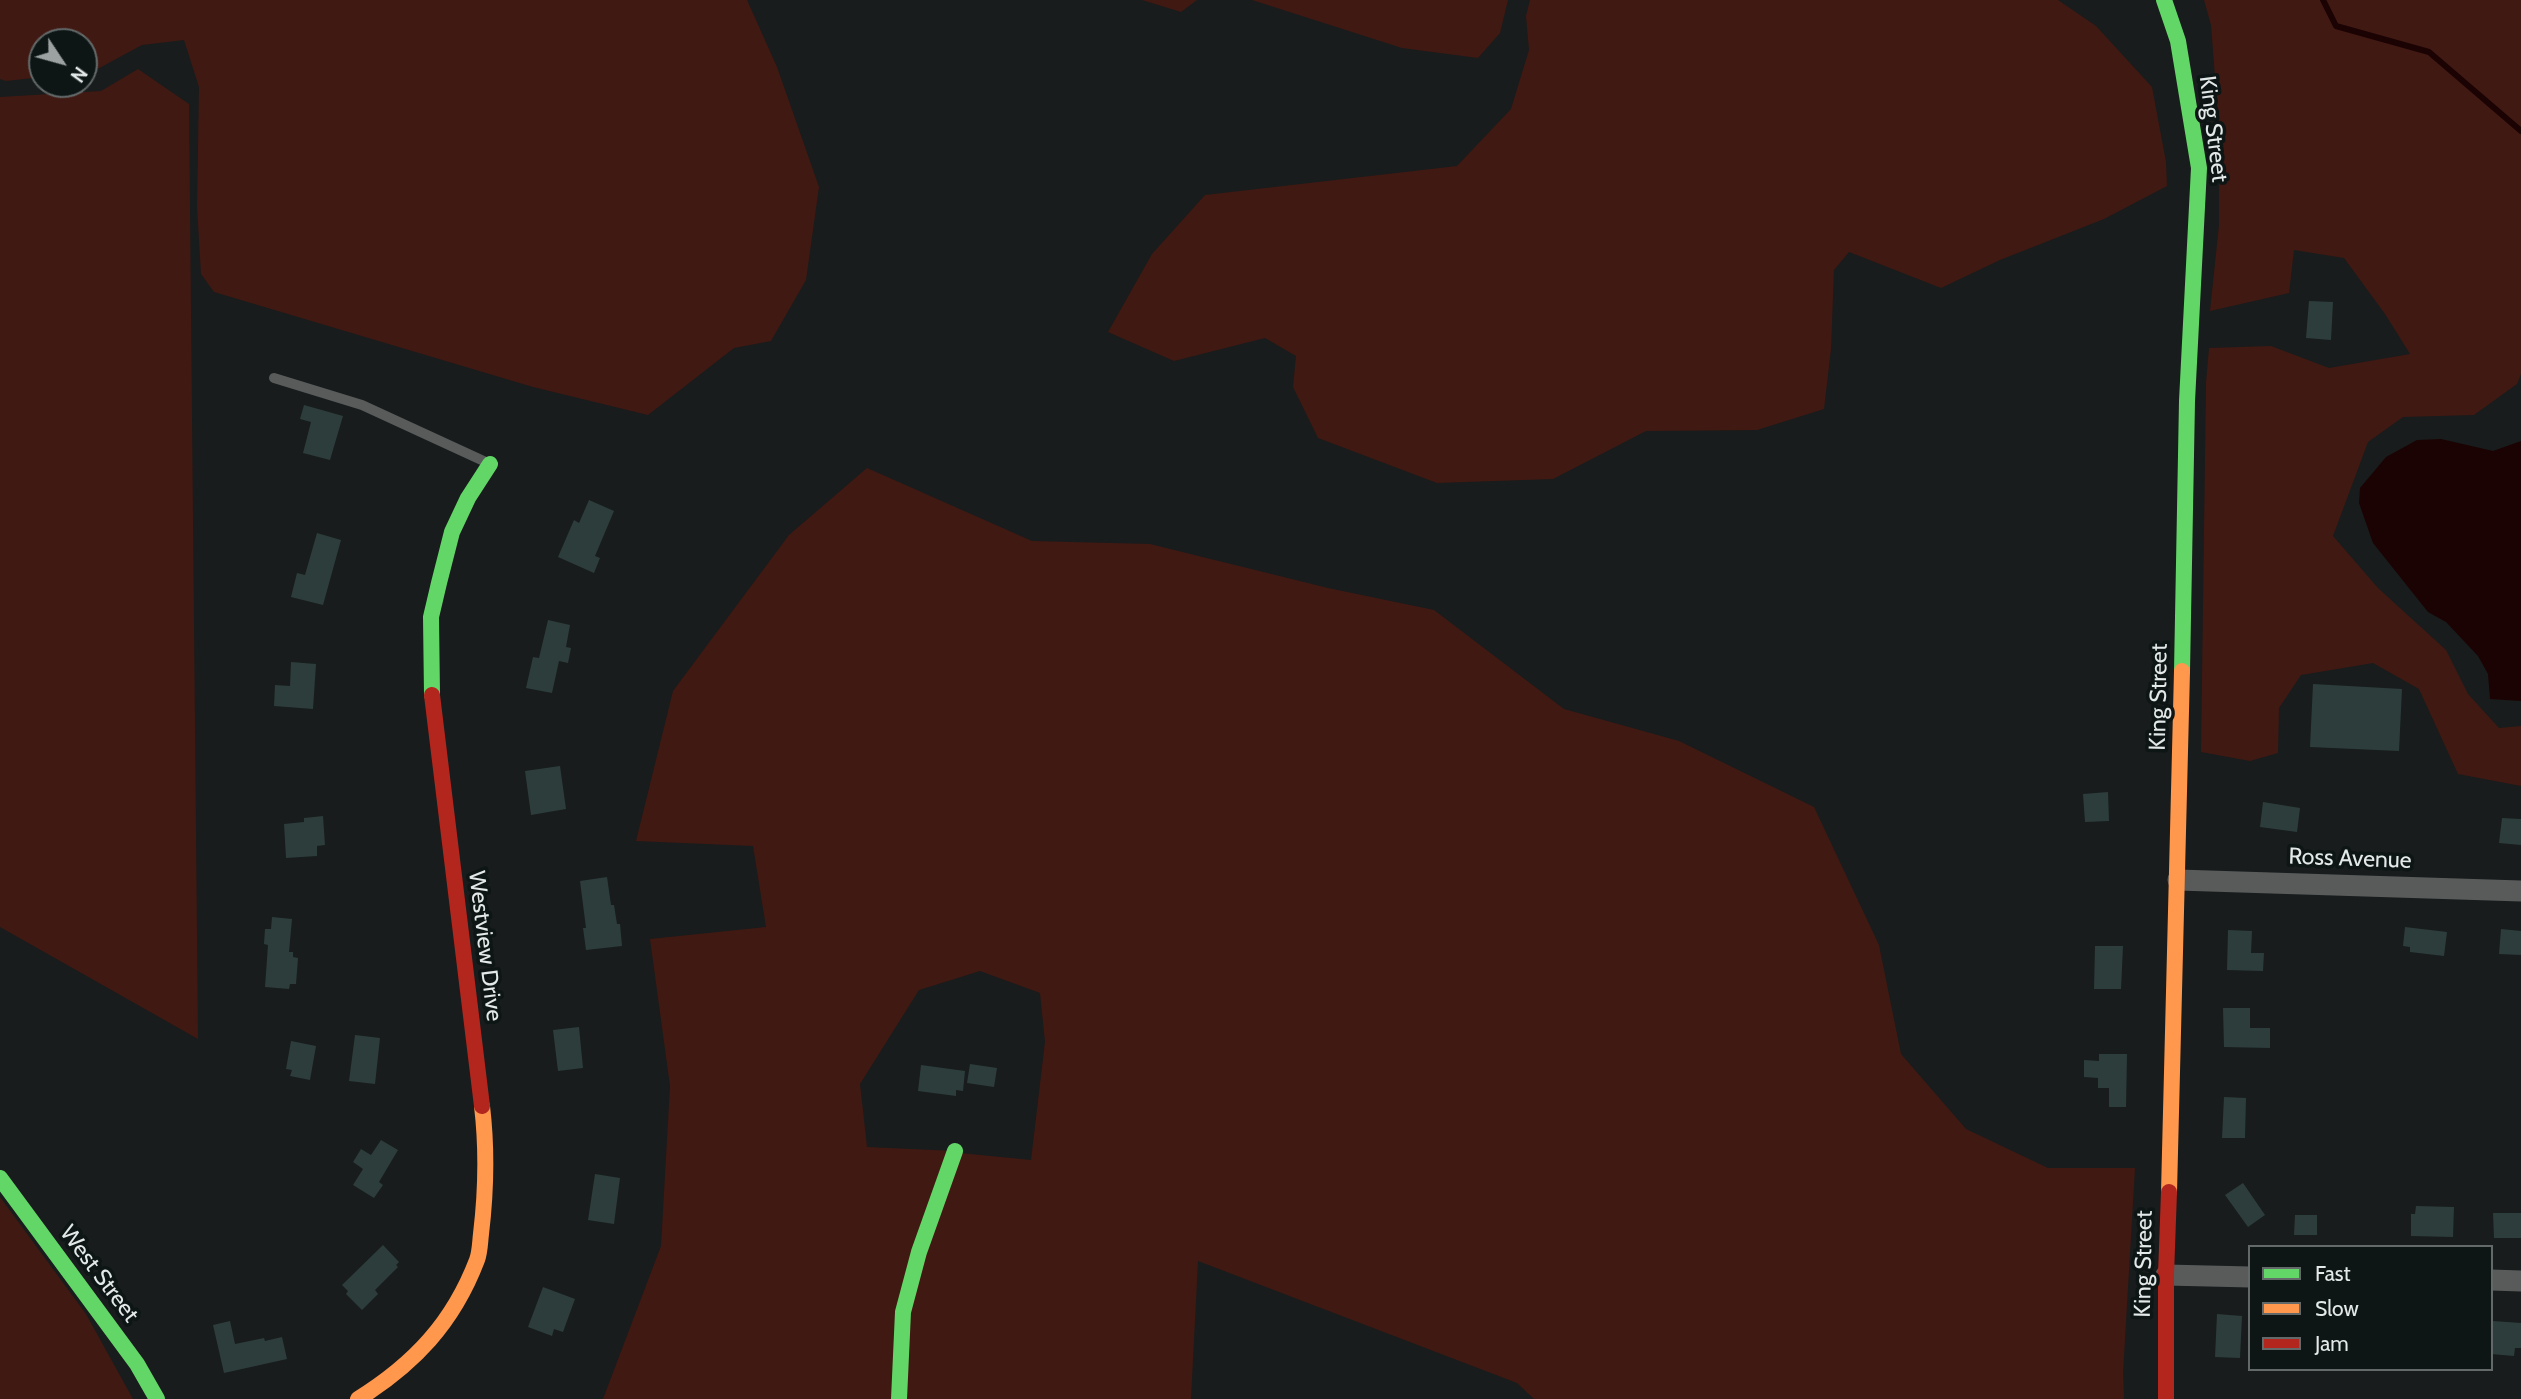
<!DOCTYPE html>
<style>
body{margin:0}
#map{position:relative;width:2521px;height:1399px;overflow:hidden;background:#181c1c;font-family:Cabin,sans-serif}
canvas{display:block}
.legend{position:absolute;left:2248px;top:1245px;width:245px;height:126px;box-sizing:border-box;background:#0d1515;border:2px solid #636969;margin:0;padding:9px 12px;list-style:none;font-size:21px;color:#e3e8e8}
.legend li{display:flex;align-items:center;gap:14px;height:35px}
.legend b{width:35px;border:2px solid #636969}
.north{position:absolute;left:28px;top:28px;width:70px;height:70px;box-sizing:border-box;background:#0d1515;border:2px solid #636969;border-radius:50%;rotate:126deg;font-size:19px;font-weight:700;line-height:28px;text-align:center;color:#e3e8e8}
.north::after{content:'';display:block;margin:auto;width:24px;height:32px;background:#9ca1a1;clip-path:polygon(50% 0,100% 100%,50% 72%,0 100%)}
</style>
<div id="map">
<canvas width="2521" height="1399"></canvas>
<ul class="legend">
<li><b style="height:9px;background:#63d668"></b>Fast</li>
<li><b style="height:9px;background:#ff974d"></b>Slow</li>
<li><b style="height:9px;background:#b3261e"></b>Jam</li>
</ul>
<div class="north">N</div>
</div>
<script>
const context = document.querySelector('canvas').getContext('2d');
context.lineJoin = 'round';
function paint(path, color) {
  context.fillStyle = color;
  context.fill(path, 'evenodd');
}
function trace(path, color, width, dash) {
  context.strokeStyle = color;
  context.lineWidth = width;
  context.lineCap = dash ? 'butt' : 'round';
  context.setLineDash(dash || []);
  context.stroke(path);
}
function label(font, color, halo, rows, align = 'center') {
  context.font = font + ' Cabin,sans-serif';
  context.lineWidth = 7;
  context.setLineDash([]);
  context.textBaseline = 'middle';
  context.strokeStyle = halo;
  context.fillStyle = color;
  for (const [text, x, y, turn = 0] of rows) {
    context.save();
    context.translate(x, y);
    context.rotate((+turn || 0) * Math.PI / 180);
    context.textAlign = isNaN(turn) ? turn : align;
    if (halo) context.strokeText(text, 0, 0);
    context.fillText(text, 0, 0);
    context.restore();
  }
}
const green = new Path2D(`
 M0,0H747L777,67L819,187L806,280L771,341L734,348L648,415L533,387L214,292L201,274L197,207L199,87L184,40L142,45L92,72L84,73V42H42V77L6,81L0,79Z
 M1142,0H1197L1181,12Z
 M1252,0H1508L1500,33L1478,58L1402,48Z
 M1530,0H2058L2096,26L2152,87L2166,162L2167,186L2104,219L2000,260L1941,288L1849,252L1834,270L1831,349L1824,409L1757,430L1646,431L1553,479L1437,483L1318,438L1293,387L1296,356L1265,338L1174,361L1108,332L1152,254L1205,195L1457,166L1511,109L1529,50L1526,16Z
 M2204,0H2521V374L2517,384L2474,415L2403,417L2368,442L2333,536L2378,588L2446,650L2468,694L2499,728L2521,726V786L2458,774L2419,689L2373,663L2301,675L2279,708L2278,753L2250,761L2201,752L2206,383L2209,348L2271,346L2329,368L2410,354L2385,314L2344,258L2294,250L2289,293L2210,311L2219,225V129L2211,25Z
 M138,69L189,104L198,1039L0,927V97L101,91Z
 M867,468L1032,541L1150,544L1328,588L1434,610L1564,709L1679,741L1814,807L1879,945L1901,1054L1966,1129L2048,1168H2135L2123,1373L2124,1399H1534L1517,1383L1198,1261L1191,1399H902L906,1314L923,1254L960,1153L1031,1160L1045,1042L1040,993L980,971L919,990L860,1084L867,1147L955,1151L919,1252L903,1312L899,1399H603L661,1246L670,1086L650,939L766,927L753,846L636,841L673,691L789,535Z
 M0,1197L86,1314L133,1399H0Z`);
const water = new Path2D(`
 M2441,439L2493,451L2521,441V701L2490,699L2488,674L2478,656L2446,622L2428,612L2373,543L2359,503L2360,488L2386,457L2417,440Z`);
const stream = new Path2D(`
 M2323,0L2336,26L2429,52L2521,131`);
const building = new Path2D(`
 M2309,301L2333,302L2331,340L2306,338Z
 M304,405L343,416L330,460L303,453L311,422L300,419Z
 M589,500L614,511L595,556L600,558L594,573L558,557L574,520L579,523Z
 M317,533L341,540L323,605L291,597L297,573L305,575Z
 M548,620L570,625L566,647L571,648L568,663L559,661L552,693L526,688L533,657L539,658Z
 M291,662L316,664L313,709L274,706L275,685L290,686Z
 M2313,684L2402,689L2399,751L2310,747Z
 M560,766L566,809L531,815L525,771Z
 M2108,792L2109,821L2085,822L2083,794Z
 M2263,802L2300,808L2297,832L2260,827Z
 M323,816L325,845L317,846V856L286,858L284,824L304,822V818Z
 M2502,818L2521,819V845L2499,843Z
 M607,877L611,905H614L617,924H620L622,946L586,950L583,928H586L580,881Z
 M272,917L292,919L289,952H293V957L298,958L296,984H290L289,989L265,987L268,945L264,944L265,929H271Z
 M2405,927L2447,932L2444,956L2410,952V947L2403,946Z
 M2501,929L2521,931V955L2499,954Z
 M2228,930L2252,931L2251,953H2264L2263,971L2227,970Z
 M2095,946H2123L2121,989H2094Z
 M2223,1008H2250V1028H2270V1048L2224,1047Z
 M579,1027L583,1068L558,1071L553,1030Z
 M355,1035L380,1038L375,1084L349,1081Z
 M291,1041L316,1046L310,1080L290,1076L292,1070L286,1069Z
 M2099,1054H2127L2126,1107H2109V1088H2098V1078L2084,1077V1060L2099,1061Z
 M970,1064L997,1068L994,1087L967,1083Z
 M921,1065L965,1071L963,1091L956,1090V1096L918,1091Z
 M2224,1097L2246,1098L2245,1138H2222Z
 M381,1140L398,1150L379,1182L383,1185L374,1198L353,1185L363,1169L353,1162L361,1149L371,1155Z
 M595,1174L620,1178L614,1224L588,1220Z
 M2243,1183L2265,1215L2248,1227L2225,1195Z
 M2416,1206L2454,1207L2453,1237L2411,1236V1214H2415Z
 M2493,1213H2521V1238H2494Z
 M2295,1215H2317V1235H2294Z
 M383,1245L399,1262L396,1265L398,1267L375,1290L378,1294L362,1310L346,1294L348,1291L342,1285Z
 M543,1287L575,1299L563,1332L554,1329L552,1336L528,1327Z
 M2217,1314L2242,1316L2240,1358L2215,1357Z
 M230,1321L235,1344L264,1338L265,1341L282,1337L287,1359L224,1373L213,1325Z
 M2493,1321L2521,1323V1348H2515L2514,1356L2491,1354Z`);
const lane = new Path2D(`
 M274,378L362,405L488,463`);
const street = new Path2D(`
 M2178,880L2521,891
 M2166,1275L2250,1277
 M2491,1280L2521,1281`);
const fast = new Path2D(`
 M2164,0L2178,41L2199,168L2187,401L2182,671
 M432,695L431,617L439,583L452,532L468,498L490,464
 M0,1178L137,1364L157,1399
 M899,1399L903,1312L919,1252L955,1151`);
const slow = new Path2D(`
 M2169,1192L2182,671
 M358,1399C414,1364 453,1323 477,1260C480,1252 480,1242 481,1234C486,1192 487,1148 482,1106`);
const jam = new Path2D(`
 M432,695L482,1106
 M2166,1399V1275L2169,1192`);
const streetNames = [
 ["King Street",2213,129,83],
 ["King Street",2159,697,-89],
 ["Ross Avenue",2350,859,2],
 ["Westview Drive",485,946,83],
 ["King Street",2144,1264,-89],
 ["West Street",99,1274,53]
];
paint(green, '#401913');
paint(water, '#1c0303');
trace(stream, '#1c0303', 6);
paint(building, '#2d3d3c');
trace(lane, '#595b5b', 10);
trace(street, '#595b5b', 21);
trace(fast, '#63d668', 16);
trace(slow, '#ff974d', 16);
trace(jam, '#b3261e', 16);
label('23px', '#e3e8e8', '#0d1515', streetNames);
</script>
